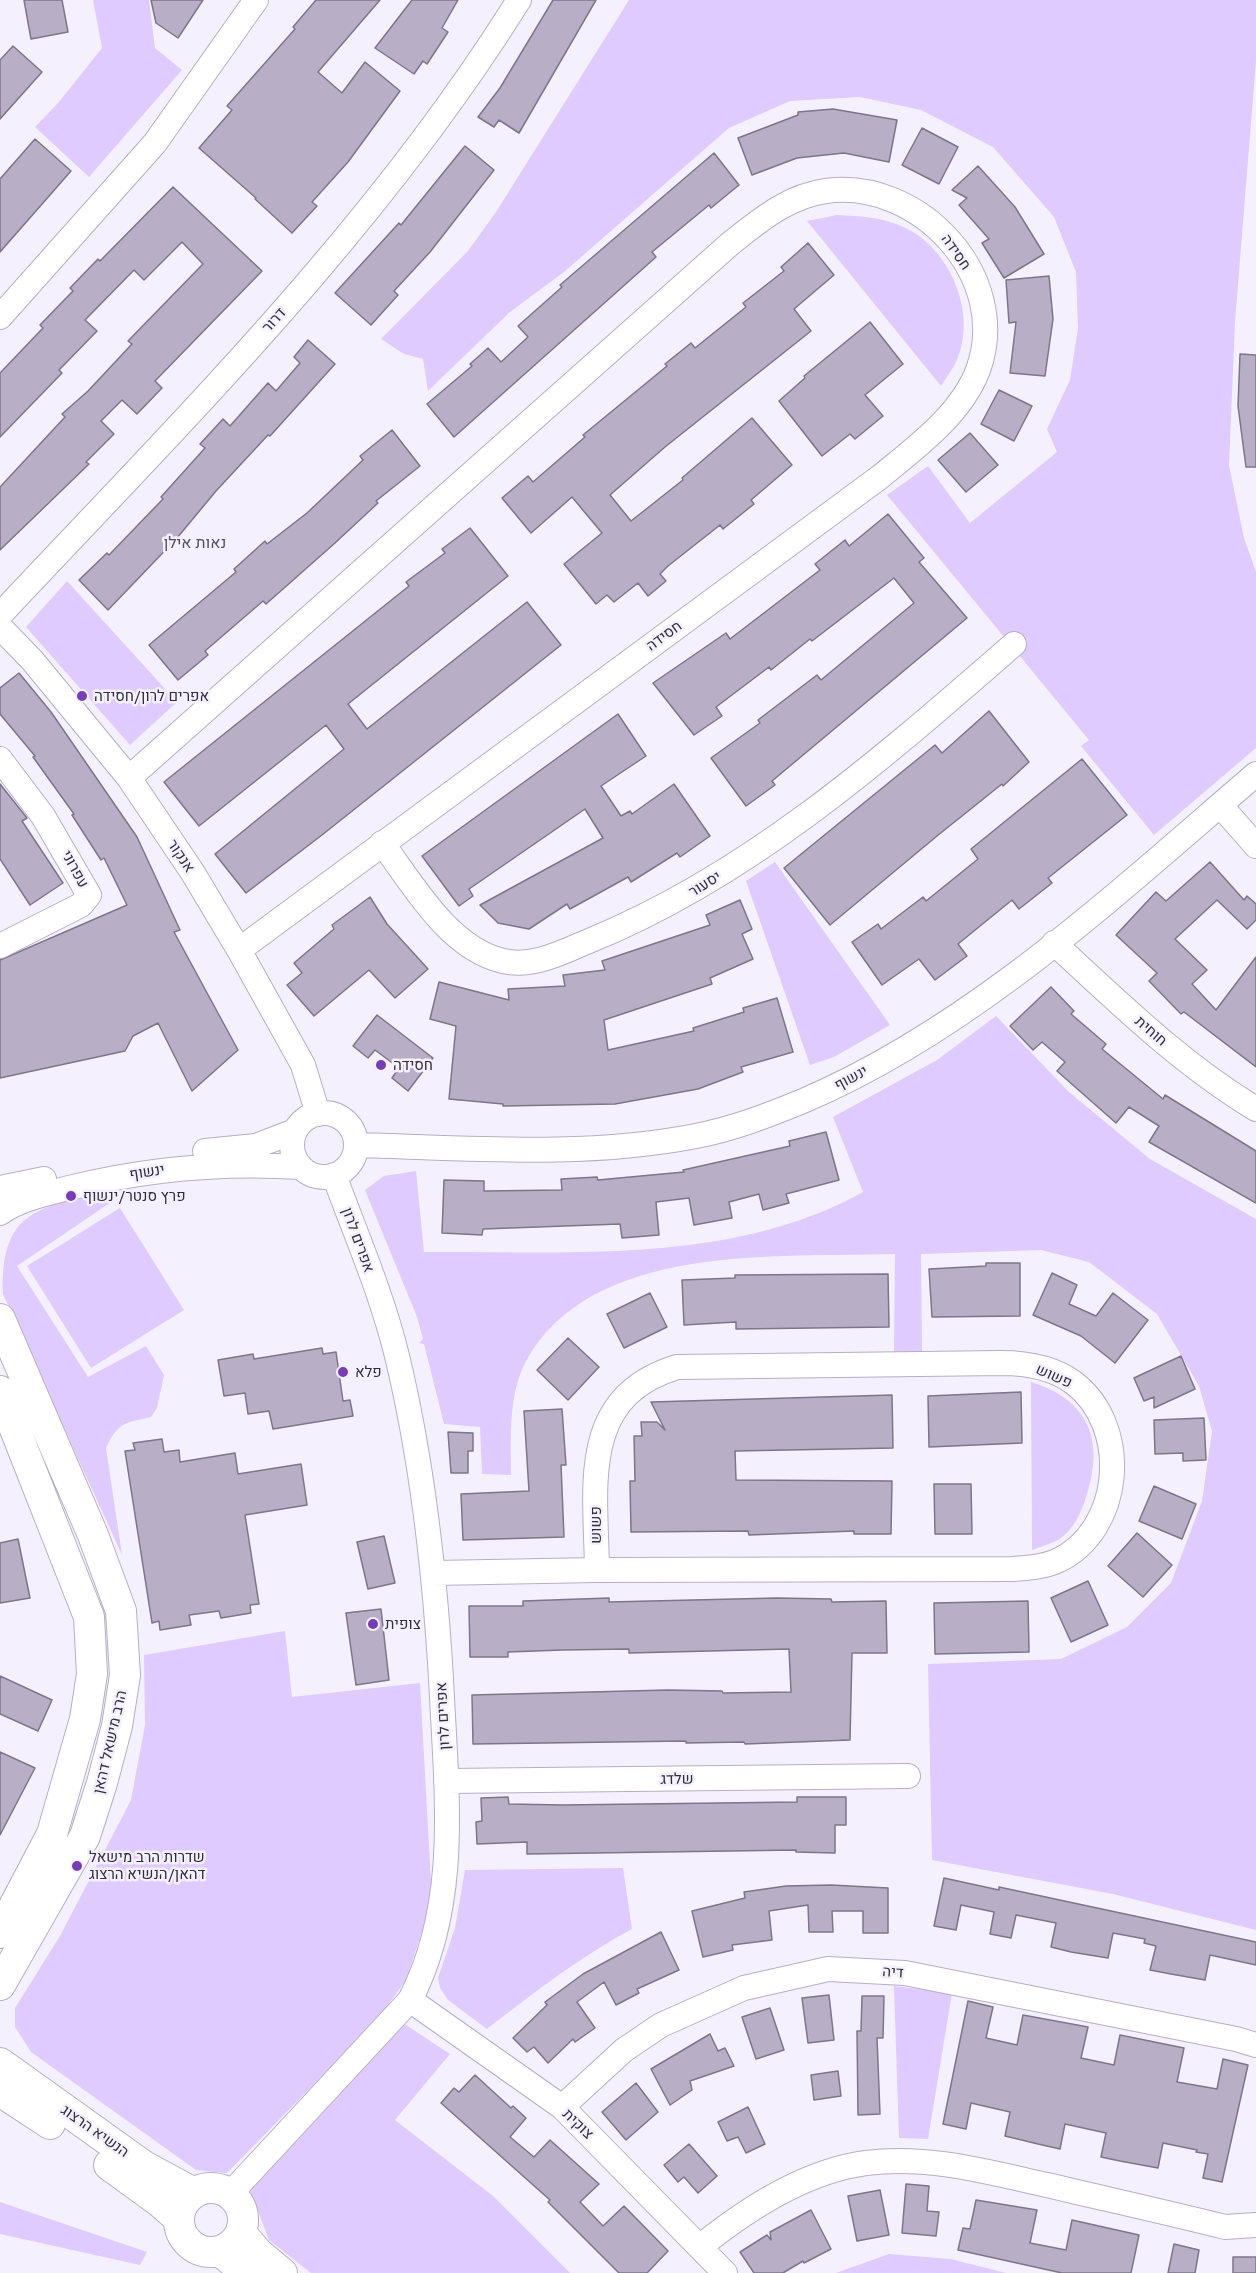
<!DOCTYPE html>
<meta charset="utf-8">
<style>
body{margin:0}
canvas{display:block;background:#f5f0fe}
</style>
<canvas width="1256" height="2273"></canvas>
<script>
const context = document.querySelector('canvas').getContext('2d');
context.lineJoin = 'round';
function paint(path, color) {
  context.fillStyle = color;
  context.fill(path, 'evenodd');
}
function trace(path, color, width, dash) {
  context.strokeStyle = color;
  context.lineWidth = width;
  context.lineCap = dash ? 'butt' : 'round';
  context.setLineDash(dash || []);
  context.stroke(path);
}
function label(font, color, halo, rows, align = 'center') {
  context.font = font + ' "Golos Text",Heebo,sans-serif';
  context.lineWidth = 5;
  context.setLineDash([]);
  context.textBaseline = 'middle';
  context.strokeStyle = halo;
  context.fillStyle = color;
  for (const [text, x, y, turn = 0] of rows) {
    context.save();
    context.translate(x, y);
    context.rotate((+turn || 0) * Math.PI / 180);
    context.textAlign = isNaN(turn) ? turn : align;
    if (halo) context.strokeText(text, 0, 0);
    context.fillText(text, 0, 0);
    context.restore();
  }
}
const green = new Path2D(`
 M93,0H149L155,48L182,70L89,177L35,127L59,102L102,48Z
 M629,0H1256V61L1235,322L1229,465L1244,538L1256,572V748L1154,835L1081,746L1089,740L887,495L928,466L970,523L1057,452L1047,429L1070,380L1078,328L1076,272L1054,217L993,147L921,110L860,97L790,101L729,128L564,272L510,312L428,391L423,359L404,354L381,339L468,251L496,212Z
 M837,215C858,216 881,217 901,226C949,245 979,314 956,362C952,370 946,378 941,386L807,221Z
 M67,581L177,702L130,745L26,627Z
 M775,862L890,1025L834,1057L810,1065L746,881Z
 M996,1016L1069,1092L1150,1159L1256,1219V1930L1113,1894L932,1860L928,1664L1061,1659L1127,1627L1171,1583L1202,1501L1212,1431L1199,1386L1157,1314L1089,1262L1041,1250L921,1254L922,1351L894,1354L895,1254C779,1258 590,1241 525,1363C508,1397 511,1439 511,1475L482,1474L480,1427L444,1424L424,1344L419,1343L423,1339L417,1317L365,1190L384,1176L416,1171L424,1252C569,1251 732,1265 863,1192L833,1117L937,1060Z
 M106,1190L117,1198L17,1266L88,1377L146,1346L164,1375L157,1408L151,1417C125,1423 118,1422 106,1448L122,1555L3,1294C0,1208 41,1209 106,1190Z
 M120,1208L184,1310L91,1368L27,1266Z
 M1031,1382C1087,1399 1105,1439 1087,1494C1082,1511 1074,1530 1058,1540C1050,1544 1040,1547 1032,1550Z
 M285,1631L292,1697L420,1683L432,1901L406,1980L377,2020L227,2173L196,2170L31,2052L15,2027V2008L60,1936L131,1800L145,1725L144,1655Z
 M623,1868L632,1929C580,1957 533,1993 487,2029L448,2000L440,1988L438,1978L455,1928L465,1870Z
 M894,1986L952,1993L928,2139L899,2138Z
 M403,2023L450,2054L395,2120L493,2196L570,2273H311L269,2240L249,2188Z
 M0,2202L147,2252L140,2265L0,2234Z
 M889,2254L950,2259L1006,2273H836Z`);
const building = new Path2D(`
 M24,0H62L68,32L31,39Z
 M151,0H203L178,38L156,23Z
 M316,0H380L318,72L342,93L365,62L400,91L348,162L312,202L317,206L292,233L255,199L256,198L199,148L232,110L227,106L295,29L293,27Z
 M412,0H458L442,28L448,32L427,64L423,61L414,74L375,48Z
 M553,0H596L519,133L499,120L494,127L478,117L500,88Z
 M13,46L42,72L0,119V60Z
 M833,109L897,120L889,162L844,153L797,158L752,175L738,138L798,115V112Z
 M922,128L958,147L939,184L902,165Z
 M35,139L71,171L0,252V179Z
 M465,146L494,170L430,252L394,291L398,295L371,325L335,293L399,223L401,225Z
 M714,153L739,185L711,208L709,205L652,252L656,257L454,437L427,404L472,366L470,364L488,348L501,362L528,337L518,326L562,287L560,285Z
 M978,166L1015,207L1044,254L1004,278L982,243L989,239L959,205L967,198L952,190Z
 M173,187L262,271L155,381L162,388L137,414L122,400L101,421L114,434L86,462L89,464L0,550V487L65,417L62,414L88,391L132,344L128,341L203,264L182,242L144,280L134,270L85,320L97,331L59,370L62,373L0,437V373L43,328L40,325L73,291L70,288L98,259L100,261Z
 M808,243L834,275L794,309L811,331L665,447L610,495L631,521L683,480L682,478L752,418L792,465L751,500L754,504L723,529L720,525L668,566L660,574L666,581L648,596L638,583L614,602L607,595L596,604L564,564L602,533L572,497L531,533L502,498L528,476L533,482L585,437L583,435L667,366L665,364L691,343L695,348L746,307L743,303L784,271L781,267Z
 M1049,276L1053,319L1045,376L1010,373L1016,322L1009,323L1006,280Z
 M870,322L903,364L865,395L883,416L855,439L850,434L822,456L779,401L805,378L804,376Z
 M308,340L335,364L270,436L268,435L216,491L177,538L108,610L79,580L107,553L109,555L163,499L161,497L205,448L200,444L223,419L230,426L268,383L276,391L300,363L294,357Z
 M1240,354L1256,355V467H1246L1238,406Z
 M999,390L1032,406L1014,441L981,424Z
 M392,430L420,466L376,501L378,503L335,543L266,604L263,601L205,651L208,655L178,680L149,645L236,572L234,569L265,541L267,544L307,513L363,460L360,456Z
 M970,433L998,465L966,492L938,460Z
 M888,514L924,558L919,562L967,618L772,781L775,785L746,806L711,758L760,723L758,720L817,675L821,680L914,603L894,578L812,641L810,639L771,670L769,667L716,707L722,716L694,735L653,683L726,633L730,639L820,570L815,564L845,540L849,546Z
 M470,528L508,576L348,704L367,729L527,602L561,645L322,835L246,893L215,854L344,749L326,725L199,826L164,782L409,586L406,582L445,553L442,549Z
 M19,673L51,712L137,837L180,930L174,932L238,1050L192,1091L158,1023L133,1036L125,1051L0,1078V960L127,905L104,858L101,860L72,815L74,814L33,757L35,756L0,714V688Z
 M989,711L1029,762L1003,786L1002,784L937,836L830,925L784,868L935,745L942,753Z
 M618,714L646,756L601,786L621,816L630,811L632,814L674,784L710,836L680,857L677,853L631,882L628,877L570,909L567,904L529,929L498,923L480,905L603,838L585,809L469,889L473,896L459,906L422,856Z
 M1082,759L1127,815L1048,878L1052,883L1019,909L1012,900L958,944L967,956L935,980L919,959L882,985L852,942L878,924L881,929L923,897L926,901L978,859L971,849Z
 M0,784L27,818L22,821L63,883L30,905L0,859Z
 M1210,862L1244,900L1247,896L1256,904V920L1247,929L1217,900L1175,939L1207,970L1192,984L1216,1010L1256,957V1067L1184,1012L1181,1014L1149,981L1157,973L1116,935L1156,892L1166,901Z
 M370,897L387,924L428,969L395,998L369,970L314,1016L287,985L302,973L294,963L334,929L332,925Z
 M740,900L752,929L742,934L753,959L710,978L712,984L604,1020L608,1050L694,1031L693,1028L744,1012L743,1008L777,998L793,1052L741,1067L743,1072L698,1089L615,1104L503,1106V1104L449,1099L456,1026L430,1019L439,982L509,1000L508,989L565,986L563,975L605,970L602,961L710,925L706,915Z
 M1051,987L1074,1011L1071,1014L1106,1044L1102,1049L1163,1099L1165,1095L1256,1151V1203L1149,1142L1159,1126L1129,1107L1116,1123L1057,1071L1065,1062L1042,1042L1033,1050L1010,1026Z
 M377,1015L433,1058L408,1091L392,1078L399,1068L375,1050L368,1058L353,1046Z
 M826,1132L839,1180L786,1194L789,1203L763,1210L759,1194L729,1202L732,1218L694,1225L689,1198L656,1202L659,1235L622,1238L620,1224L483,1229L482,1235L442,1233L444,1180L484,1181V1191L562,1190L561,1179L597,1177L598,1180L684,1172L683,1170L790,1146L789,1141Z
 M986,1263H1020V1316L932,1317L929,1269L986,1266Z
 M1052,1273L1077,1285L1069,1304L1096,1316L1113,1293L1148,1320L1115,1363L1081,1336L1033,1315Z
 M888,1274L889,1327L736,1329V1322L684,1325L682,1280L735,1278V1275Z
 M650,1293L667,1327L624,1348L607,1314Z
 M568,1338L599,1367L568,1400L537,1370Z
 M322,1348L323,1354L336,1352L343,1401L350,1400L353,1416L273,1429L269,1411L248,1414L245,1393L224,1396L218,1360L253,1354L254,1359Z
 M1181,1356L1195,1389L1154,1408V1397L1144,1401L1134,1378Z
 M1021,1392L1022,1443L929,1447L928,1396Z
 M892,1395L893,1448L735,1451L736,1480L892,1481L891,1534H854V1531L749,1535L748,1531L631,1532L630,1481H635L634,1436H642L641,1422H657L665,1430L651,1402Z
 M562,1409L566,1465H561L564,1537L463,1540L461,1494L529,1491L524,1411Z
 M1204,1418L1206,1460L1183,1461V1453L1155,1454L1154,1420Z
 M448,1432L473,1433V1451H468V1473H451Z
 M162,1439L164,1452L179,1450L180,1462L235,1453L238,1474L301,1464L307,1505L245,1515L259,1604L250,1605L251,1613L221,1618L219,1611L189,1615L191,1625L160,1630L159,1621L152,1623L125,1451L135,1450L133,1443Z
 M934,1484H971L972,1534H935Z
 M1154,1486L1196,1504L1182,1539L1139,1521Z
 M1137,1533L1172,1565L1143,1597L1108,1566Z
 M384,1536L395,1583L368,1589L357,1542Z
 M18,1539L30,1598L0,1603V1543Z
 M1088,1581L1108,1625L1071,1642L1051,1598Z
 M609,1598V1602L777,1598L831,1599L832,1602L886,1601L887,1653H852L850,1740L745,1744L744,1742L686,1743V1741L473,1744L472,1695L668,1690L722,1691L723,1693L791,1692L789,1649L629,1653V1649L562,1650L508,1652V1657H470L469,1606H523V1601Z
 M1028,1601L1029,1652L935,1654L934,1603Z
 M381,1609L389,1680L356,1685L346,1613Z
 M0,1676L52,1700L38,1731L0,1714Z
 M0,1752L35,1768L0,1835Z
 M508,1797L509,1804L563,1805L797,1802V1797H846V1825H835V1853L796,1852V1850L527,1854V1842L477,1844L476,1822L482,1821L481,1798Z
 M944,1878L999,1890V1887L1256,1942V1965L1210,1955L1205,1980L1171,1974L1150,1970L1156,1946L1144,1943L1145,1939L1113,1933L1108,1958L1071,1952L1051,1947L1056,1923L1016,1915L1011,1938L990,1934L994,1912L961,1905L956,1930L934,1926Z
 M831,1885L888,1888V1933H863V1911H832L833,1932H809L808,1905L769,1911L772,1940L732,1945L733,1950L703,1957L692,1911L745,1898L744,1892L786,1886Z
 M661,1932L679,1970L637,1989L639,1993L616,2005L604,1982L577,2002L595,2028L575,2042L573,2039L548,2063L534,2047L527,2052L513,2038L547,2005L545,2002L583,1974Z
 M829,1995L834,2040L808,2043L802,1998Z
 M862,1996H884L883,2038H877L880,2114L858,2115L857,2031H861Z
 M968,2001L993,2007L986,2038L1017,2045L1023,2015L1088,2027L1081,2058L1114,2065L1120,2035L1184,2048L1177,2082L1217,2089L1223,2059L1248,2065L1222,2182L1203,2178L1208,2154L1196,2152L1197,2150L1163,2143L1158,2168L1120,2161L1101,2157L1106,2133L1065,2124L1060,2149L1038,2144L1005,2136L1010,2112L971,2103L966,2129L943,2124Z
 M770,2008L784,2050L756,2059L742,2017Z
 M710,2034L718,2051L725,2048L734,2066L690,2081L692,2090L670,2105L651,2069Z
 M838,2071L841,2096L814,2100L811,2075Z
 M475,2075L511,2108L513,2106L526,2118L510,2137L534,2157L550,2140L599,2184L580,2202L603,2226L624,2206L668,2251L647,2273H619L548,2202L550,2200L441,2103L454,2088L459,2092Z
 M636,2083L658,2112L626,2140L602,2112Z
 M748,2107L765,2144L746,2153L738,2137L727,2141L718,2122Z
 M689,2144L717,2176L698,2193L684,2177L678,2182L664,2165Z
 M906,2184L929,2186L927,2211L939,2212L936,2236L902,2233Z
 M880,2190L889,2235L857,2241L848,2196Z
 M976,2200L1037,2210L1030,2243L1066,2250L1072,2220L1139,2235L1131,2273H1062L958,2250L963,2228L970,2229Z
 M811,2210L831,2249L804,2263L803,2261L783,2273H754L740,2252L767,2235L771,2240L770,2232Z
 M1174,2244L1199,2250L1195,2273H1168Z
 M1233,2257H1256V2273H1233Z`);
const minor = new Path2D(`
 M0,317L155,143L256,0
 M0,615C183,420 377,228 519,0
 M0,627L32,660L129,778L193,873L239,950L303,1065L318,1114
 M0,759L43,816L89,895L81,905L0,946
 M129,778L731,243C759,221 788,196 826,191C919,178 1012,277 978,370C961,415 915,448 880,477L239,950
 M1220,805L1256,846
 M382,843C413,884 448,948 503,961C533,968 562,952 589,941C751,875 884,757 1014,644
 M1054,943C1118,1002 1181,1064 1256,1109
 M292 1145a32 32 0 1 1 64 0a32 32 0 1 1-64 0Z
 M356,1145C470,1148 583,1158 696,1136C733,1129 769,1115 803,1101C972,1029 1117,893 1256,774
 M205,1151L256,1146L295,1131
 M0,1188L44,1179
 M0,1213C20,1199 45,1194 69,1188C145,1169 222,1162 301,1167
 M1001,1363C1026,1363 1054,1368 1074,1383C1131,1427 1123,1530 1057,1561C1043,1567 1027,1568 1012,1569L597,1570C596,1487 578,1397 677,1367Z
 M434,1573L597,1570
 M446,1781L908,1776
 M410,2000L562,2107L725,2273
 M562,2107L624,2050L661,2025L744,1988L828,1969L905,1973L1236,2039L1256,2045
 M230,2194L410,2000C459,1906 447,1799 442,1697C436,1582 424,1468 397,1356C382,1294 356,1235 334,1175
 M701,2246C748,2208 806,2171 866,2163C928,2155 988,2172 1047,2185C1106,2199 1165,2212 1225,2227L1256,2225`);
const tertiary = new Path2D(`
 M0,1319L93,1535L121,1611L125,1675L117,1726L102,1783L85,1836L0,1985
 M0,1391L89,1617L92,1674L85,1719L52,1834L0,1933
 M0,2063L144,2166L194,2193
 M0,2091L50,2124
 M109,2165L160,2202L179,2219
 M179 2220a32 32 0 1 1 64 0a32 32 0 1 1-64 0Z
 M241,2233L258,2253L282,2273
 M220,2251L246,2273`);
const markers = [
 [82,696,6,"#773db3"],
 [381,1065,6,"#773db3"],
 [71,1196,6,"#773db3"],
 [343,1372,6,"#773db3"],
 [373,1624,6,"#773db3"],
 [77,1866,6,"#773db3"]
];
const streetNames = [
 ["חסידה",956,252,55],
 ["דרור",274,320,-48],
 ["חסידה",664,636,-36],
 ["אנקור",181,856,56],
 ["עפרוני",75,869,61],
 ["יסעור",705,884,-32],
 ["חוחית",1151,1031,41],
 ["ינשוף",851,1078,-28],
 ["ינשוף",147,1172,-9],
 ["אפרים לרון",358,1240,70],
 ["פשוש",1054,1376,24],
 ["פשוש",596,1525,-90],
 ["אפרים לרון",443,1716,-93],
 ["הרב מישאל דהאן",110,1742,-77],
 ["שלדג",677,1779,-1],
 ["דיה",893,1972,4],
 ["צוקית",578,2124,44],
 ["הנשיא הרצוג",95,2131,35]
];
const poiNames = [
 ["אפרים לרון/חסידה",94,696],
 ["חסידה",393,1065],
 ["פרץ סנטר/ינשוף",83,1196],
 ["פלא",355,1372],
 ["צופית",385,1624],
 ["שדרות הרב מישאל",89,1857],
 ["דהאן/הנשיא הרצוג",89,1874]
];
const neighbourhoodNames = [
 ["נאות אילן",195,543]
];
paint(green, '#dfcbfd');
paint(building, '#b8afc6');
trace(building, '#7d758a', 1.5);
trace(minor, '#b7aec4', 26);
trace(tertiary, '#b7aec4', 32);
trace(minor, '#fff', 24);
trace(tertiary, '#fff', 30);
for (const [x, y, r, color] of markers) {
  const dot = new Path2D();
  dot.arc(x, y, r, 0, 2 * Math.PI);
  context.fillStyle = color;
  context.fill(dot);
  trace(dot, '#f5f0fe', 2);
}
label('15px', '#312e37', '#f5f0fe', streetNames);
label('15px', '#312e37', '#f5f0fe', poiNames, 'left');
label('16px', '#564f62', '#f5f0fe', neighbourhoodNames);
</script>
